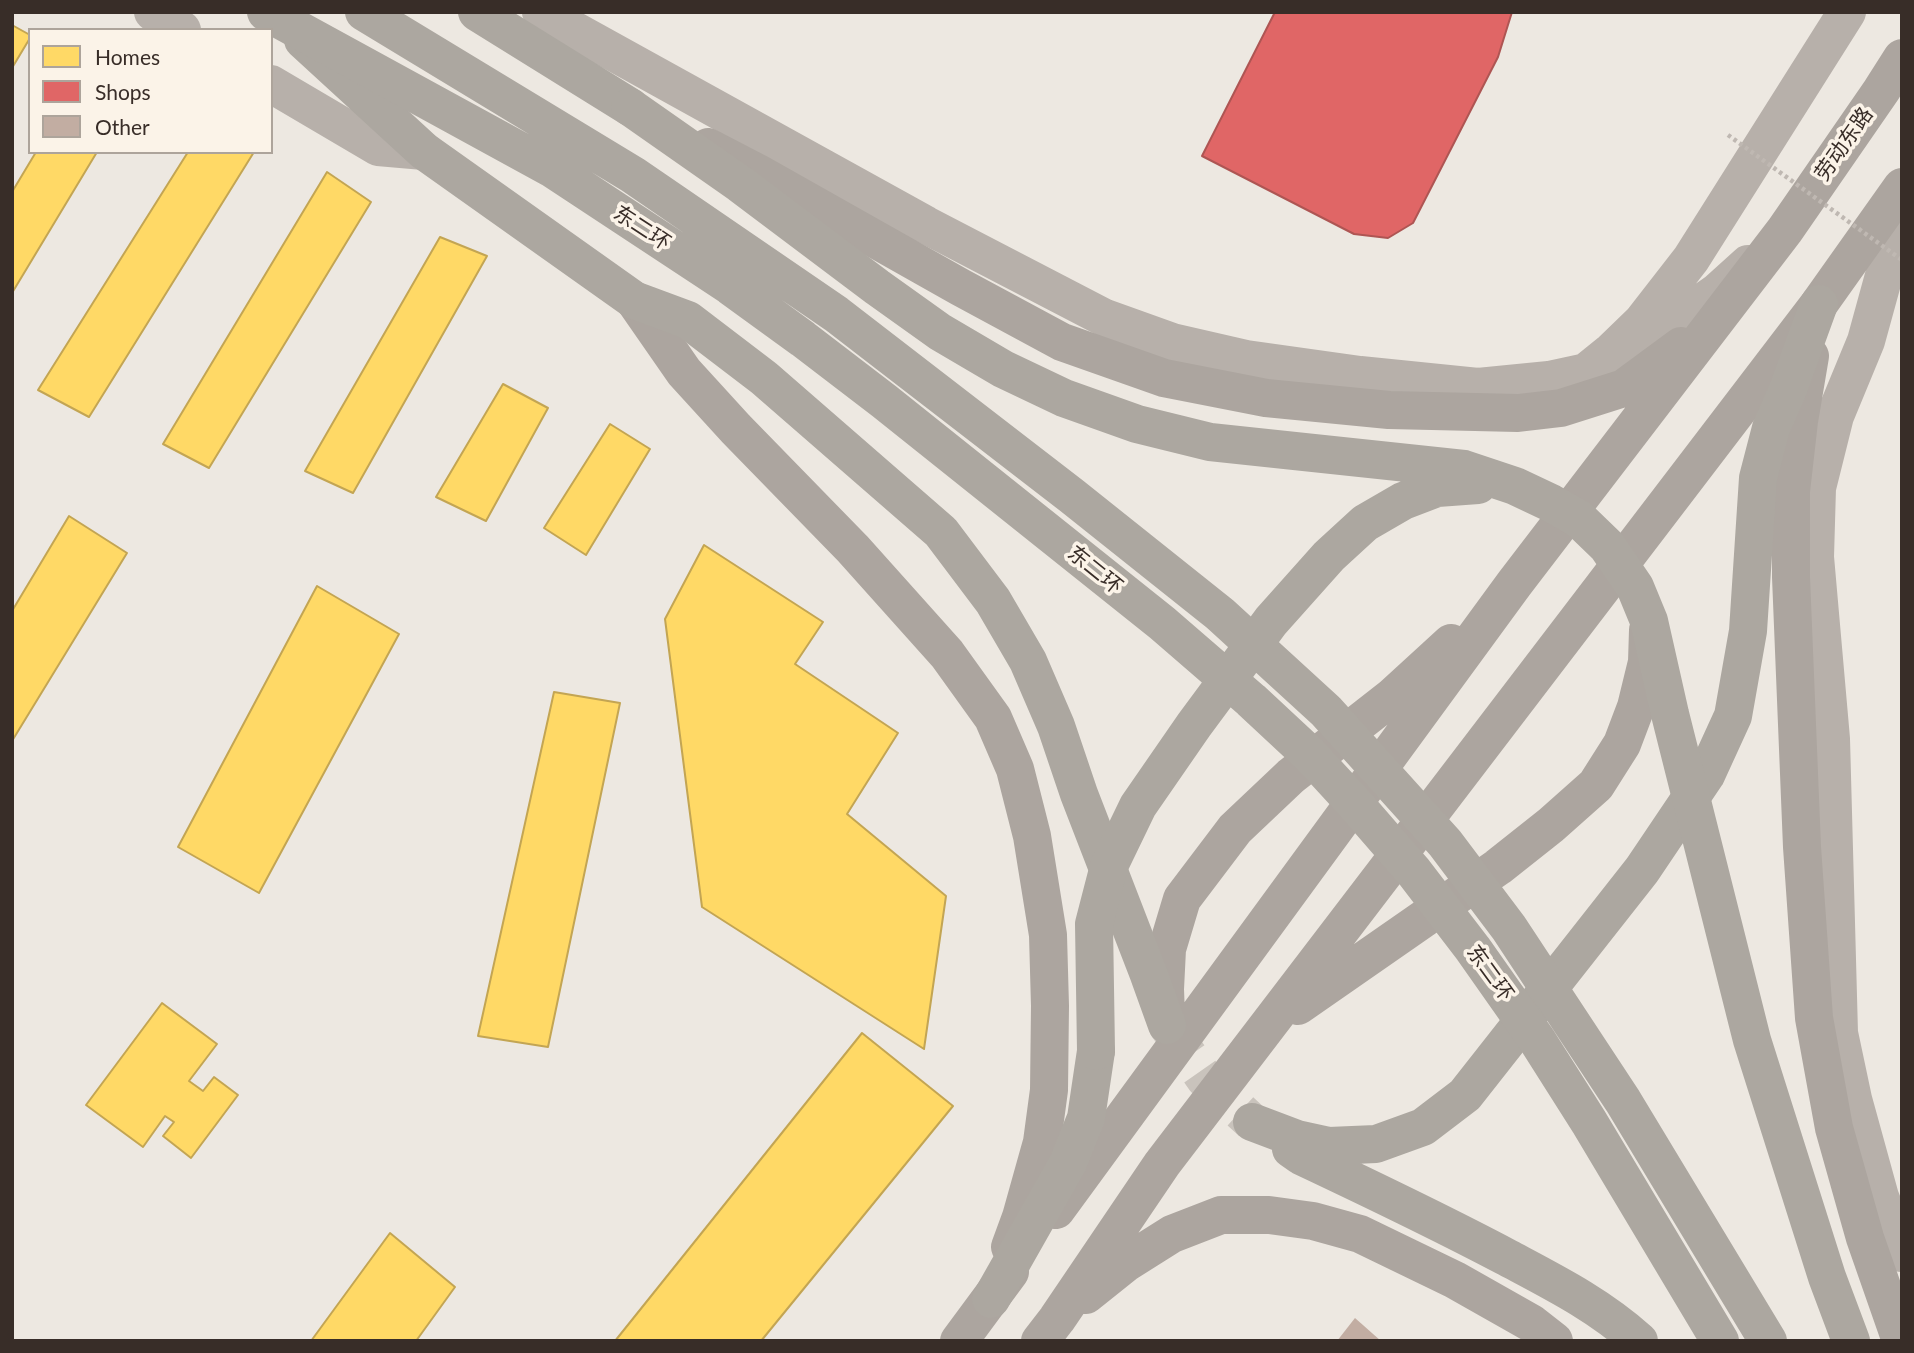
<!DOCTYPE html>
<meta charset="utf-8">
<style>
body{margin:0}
#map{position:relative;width:1914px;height:1353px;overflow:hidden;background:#ede8e1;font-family:Lato,sans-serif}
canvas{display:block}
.frame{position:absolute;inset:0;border:14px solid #382d28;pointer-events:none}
.legend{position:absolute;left:28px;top:28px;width:245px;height:126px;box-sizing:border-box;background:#fbf3e8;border:2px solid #ada49b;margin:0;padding:9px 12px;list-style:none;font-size:21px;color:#382d28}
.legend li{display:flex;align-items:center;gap:14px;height:35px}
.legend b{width:35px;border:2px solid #ada49b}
</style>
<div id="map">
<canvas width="1914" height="1353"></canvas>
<div class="frame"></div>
<ul class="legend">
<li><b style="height:19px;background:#ffd966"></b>Homes</li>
<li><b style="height:19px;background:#e06666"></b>Shops</li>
<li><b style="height:19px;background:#c2ada2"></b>Other</li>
</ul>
</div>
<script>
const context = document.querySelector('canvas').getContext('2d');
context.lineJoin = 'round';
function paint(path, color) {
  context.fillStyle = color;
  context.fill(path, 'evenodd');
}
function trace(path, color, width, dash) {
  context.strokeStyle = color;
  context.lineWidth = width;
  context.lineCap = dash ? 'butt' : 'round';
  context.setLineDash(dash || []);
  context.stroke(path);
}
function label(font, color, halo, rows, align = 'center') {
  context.font = font + ' Lato,"Noto Sans SC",sans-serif';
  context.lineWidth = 7;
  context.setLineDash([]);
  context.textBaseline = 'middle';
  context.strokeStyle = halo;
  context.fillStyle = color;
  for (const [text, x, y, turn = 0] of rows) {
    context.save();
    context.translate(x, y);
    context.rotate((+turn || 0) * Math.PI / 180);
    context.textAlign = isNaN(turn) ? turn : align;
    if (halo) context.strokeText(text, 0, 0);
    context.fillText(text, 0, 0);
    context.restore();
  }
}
const homes = new Path2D(`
 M12,25L30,35V38L12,68Z
 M36,152H97L12,293V192Z
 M188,152H254L89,417L38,390Z
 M327,172L371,202L209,468L163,444Z
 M440,237L487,256L353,493L305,471Z
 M503,384L548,408L486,521L436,497Z
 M610,424L650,449L586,555L544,528Z
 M69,516L127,553L12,741V611Z
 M704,545L823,622L795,664L898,733L847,814L946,896L924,1049L702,907L665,619Z
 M317,586L399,634L259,893L178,847Z
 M554,692L620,703L548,1047L478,1036Z
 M162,1003L217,1044L189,1081L203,1091L214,1077L238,1095L191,1158L163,1136L174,1122L165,1116L143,1147L86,1105Z
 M862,1033L953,1106L761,1341H615Z
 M390,1233L455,1287L416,1341H311Z`);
const shops = new Path2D(`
 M1275,12H1512L1498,57L1413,223L1388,238L1354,234L1202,156Z`);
const building = new Path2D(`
 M1355,1318L1381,1341H1337Z`);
const highwayTunnel = new Path2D(`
 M1167,1025L1205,1079L1252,1122`);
const secondary = new Path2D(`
 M153,12L182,30
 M541,12L926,225L1105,318L1172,342L1246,359L1360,375L1478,387L1549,380L1586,372L1612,351L1642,322L1691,259L1847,12
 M271,84L378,147L424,151
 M1902,210L1866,341L1835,416L1817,488L1815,557L1831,739L1839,1033L1853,1099L1880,1197L1902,1253
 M1634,350L1717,292L1748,264`);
const primary = new Path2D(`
 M708,147L758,173L960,287L1062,342L1164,378L1266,398L1389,410L1518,413L1561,408L1624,388L1681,346
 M634,300L684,372L736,429L853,549L947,654L993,718L1015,769L1032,836L1048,935L1050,1006L1049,1090L1042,1142L1021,1217L1010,1247
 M1810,356L1799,421L1791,491V577L1802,847L1814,1018L1834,1128L1865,1238L1901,1341
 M1298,1006L1498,867L1551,825L1596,785L1622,744L1636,707L1647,662L1648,630
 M1166,1016L1165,989L1167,949L1182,899L1235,829L1291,776L1392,697L1451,643
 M1056,1210L1514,584L1785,230L1881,91L1902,58
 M1086,1295L1126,1263L1172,1234L1221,1215H1269L1313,1221L1360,1234L1455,1280L1531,1323L1554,1341
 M959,1341L1010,1272
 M1040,1341L1057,1319L1162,1164L1819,304L1902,187`);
const highway = new Path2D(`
 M477,12L630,107
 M303,40L424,151L634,300L688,320L764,378L941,532L993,601L1028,661L1056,726L1079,794L1149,975L1167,1025
 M1252,1122L1297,1139L1329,1146L1376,1144L1423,1127L1465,1095L1642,870L1706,775L1733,716L1748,631L1758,478L1771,428L1787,392L1819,304
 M1291,1149L1301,1156C1371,1189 1440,1222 1508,1258C1555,1283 1599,1305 1639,1341
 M991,1299L1068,1163L1086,1118L1096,1051`);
const pathBridge = new Path2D(`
 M1728,135L1902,260`);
const highwayBridge = new Path2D(`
 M266,12L551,168L730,286L803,339L884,401L1162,623L1251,700L1309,754L1355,804L1414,872L1473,949L1537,1040L1589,1122L1720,1341
 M364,12L633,175L836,314L1072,496L1220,614L1326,711L1445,843L1509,928L1623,1101L1768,1341
 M630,107L740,184L877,287L940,332L1003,369L1064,398L1137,424L1210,442L1464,469L1515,486L1551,503L1579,519L1607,546L1635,587L1649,621L1670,714L1752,1040L1827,1277L1851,1341
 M1096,1051L1094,924L1109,866L1138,806L1194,725L1271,621L1329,556L1365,523L1403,501L1437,488L1478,485`);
const streetNames = [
 ["劳动东路",1844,144,-55],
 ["东二环",642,228,33],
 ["东二环",1095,570,39],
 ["东二环",1490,973,54]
];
paint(homes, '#ffd966');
trace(homes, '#c3a553', 2);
paint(shops, '#e06666');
trace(shops, '#ae5553', 2);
paint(building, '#c2ada2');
trace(highwayTunnel, '#c9c3bc', 38, [38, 19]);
trace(secondary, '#b7b0aa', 38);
trace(primary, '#aca59f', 38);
trace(highway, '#aca7a0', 38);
trace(pathBridge, '#bfb8b2', 4.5, [3.5, 3.5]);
trace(highwayBridge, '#aca7a0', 38);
label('21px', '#382d28', '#fbf3e8', streetNames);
</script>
